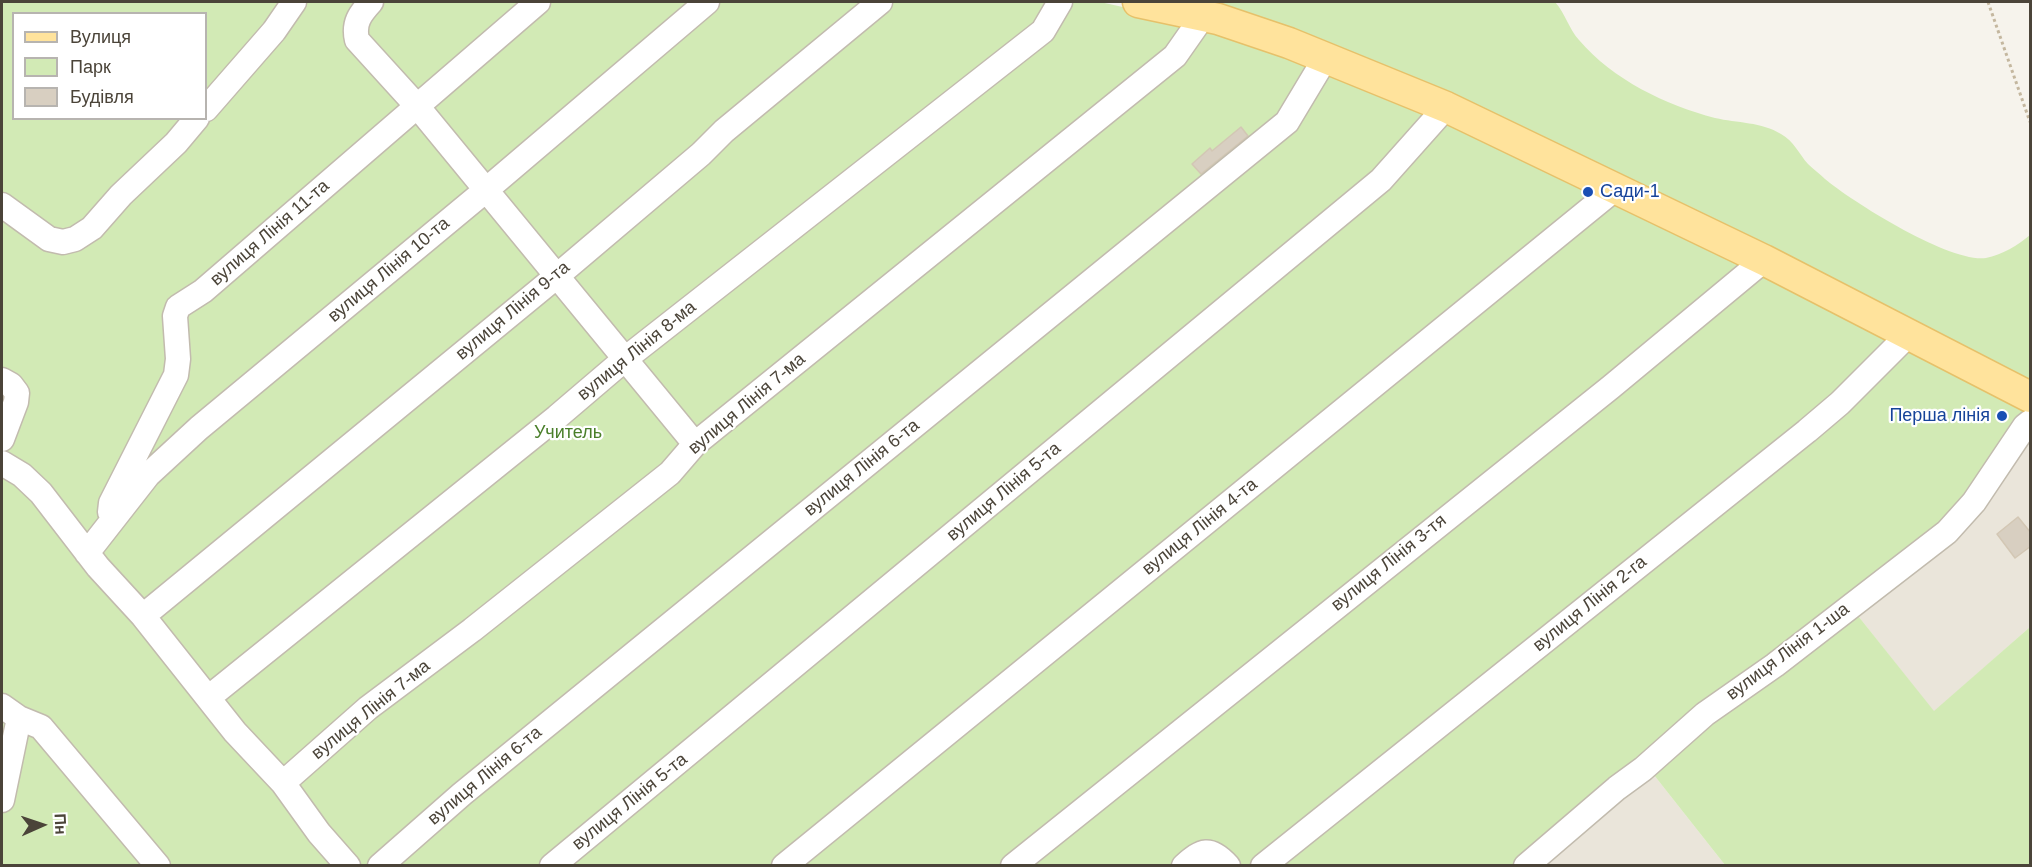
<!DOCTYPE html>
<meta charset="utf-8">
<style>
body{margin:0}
#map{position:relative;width:2032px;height:867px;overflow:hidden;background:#f6f3ec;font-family:Helvetica,sans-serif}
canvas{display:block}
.frame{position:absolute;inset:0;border:3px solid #4b4439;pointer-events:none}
.legend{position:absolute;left:12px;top:12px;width:195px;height:108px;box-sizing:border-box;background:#fff;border:2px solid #b7b4b0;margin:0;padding:8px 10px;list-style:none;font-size:18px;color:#4b4439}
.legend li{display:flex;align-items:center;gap:12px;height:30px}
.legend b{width:30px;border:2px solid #b7b4b0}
.north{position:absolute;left:12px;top:795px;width:60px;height:60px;-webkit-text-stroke:4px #fff;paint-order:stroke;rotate:87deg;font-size:16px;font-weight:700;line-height:24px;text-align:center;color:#4b4439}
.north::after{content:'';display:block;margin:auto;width:21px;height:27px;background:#4b4439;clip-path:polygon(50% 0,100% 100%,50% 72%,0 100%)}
</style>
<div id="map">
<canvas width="2032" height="867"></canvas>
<div class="frame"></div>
<ul class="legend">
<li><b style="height:8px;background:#ffe39c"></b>Вулиця</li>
<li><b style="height:16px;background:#d2eab5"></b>Парк</li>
<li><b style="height:16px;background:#d8cfc1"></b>Будівля</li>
</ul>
<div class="north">Пн</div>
</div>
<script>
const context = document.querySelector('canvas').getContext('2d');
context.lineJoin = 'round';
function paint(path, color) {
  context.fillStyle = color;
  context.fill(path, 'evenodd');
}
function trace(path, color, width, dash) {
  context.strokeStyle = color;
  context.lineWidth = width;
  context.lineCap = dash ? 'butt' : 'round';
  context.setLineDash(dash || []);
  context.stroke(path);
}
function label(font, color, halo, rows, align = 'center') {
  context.font = font + ' Helvetica,sans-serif';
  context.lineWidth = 4.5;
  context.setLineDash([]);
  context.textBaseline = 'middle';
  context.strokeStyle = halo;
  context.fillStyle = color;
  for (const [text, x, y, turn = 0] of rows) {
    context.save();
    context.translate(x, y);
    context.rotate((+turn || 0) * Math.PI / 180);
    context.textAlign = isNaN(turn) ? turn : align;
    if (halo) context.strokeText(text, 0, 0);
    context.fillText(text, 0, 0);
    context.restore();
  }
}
const residential = new Path2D(`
 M2030,433V627L1934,712L1855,612Z
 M1650,770L1725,865L1535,866Z`);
const green = new Path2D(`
 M2,2H1100L1191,22L1434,110L2024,407V415L1967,498L1847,600L1618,779L1514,865L2,866ZM14,14H206V118H14Z
 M1177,2H1555C1565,13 1569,29 1579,40C1613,80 1666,105 1715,118C1737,123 1762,122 1781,134C1794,141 1799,154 1808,164C1813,169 1820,174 1825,179C1854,203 1950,263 1986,258C2002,255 2018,245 2030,235V388Z
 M1855,612L1934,711L2030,627V865H1725L1650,770Z`);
const building = new Path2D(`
 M1241,127L1248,136L1201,174L1192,164L1210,148L1212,151Z
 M2018,517L2031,533V546L2015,558L1997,534Z`);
const path = new Path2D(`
 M1988,2L2030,122`);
const minor = new Path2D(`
 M371,2C360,14 353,23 357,40L417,106L695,444
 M206,109L274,31L294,2
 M2,205L49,239L63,242L75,239L92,228L121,195L176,143L197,118
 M2,380L11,385L17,393L16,402L2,439
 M2,463L22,475L41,493L98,567L143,616L235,732L283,783L319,833L348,866
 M110,512L111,503L176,375L178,359L175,316L178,307L203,291L538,2
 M87,553L148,475L199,428L486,190L707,2
 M143,616L557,276L701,154L724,131L880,2
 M208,698L557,417L625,359L1043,31L1060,2
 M2,706L19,718L41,727L158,866
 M283,783L368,708L472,630L670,473L695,444L1175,56L1203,16
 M2,800L19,718
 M380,866L462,794L1287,122L1326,57
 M552,866L1381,180L1446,107
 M784,866L1616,188
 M1013,866L1611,387L1764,260
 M1184,866C1202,850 1210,846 1228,866
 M1263,866L1807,431L1840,403L1909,334
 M1526,866L1617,788L1643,769L1705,714L1775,665L1947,532L1974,502L2025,426L2030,422`);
const major = new Path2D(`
 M1138,2L1218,19L1289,43L1446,107L1764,260L2030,397`);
const markers = [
 [1588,192,6,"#1a4fb4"],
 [2002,416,6,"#1a4fb4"]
];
const transitNames = [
 ["Сади-1",1600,192],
 ["Перша лінія",1990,416,"right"]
];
const streetNames = [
 ["вулиця Лінія 11-та",270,233,-41],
 ["вулиця Лінія 10-та",389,270,-40],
 ["вулиця Лінія 9-та",513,311,-40],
 ["вулиця Лінія 8-ма",637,351,-39],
 ["вулиця Лінія 7-ма",747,404,-40],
 ["вулиця Лінія 6-та",862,468,-39],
 ["вулиця Лінія 5-та",1004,492,-40],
 ["вулиця Лінія 4-та",1200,527,-39],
 ["вулиця Лінія 3-тя",1389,563,-39],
 ["вулиця Лінія 2-га",1590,604,-39],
 ["вулиця Лінія 1-ша",1788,652,-37],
 ["вулиця Лінія 7-ма",371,710,-39],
 ["вулиця Лінія 6-та",485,776,-40],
 ["вулиця Лінія 5-та",630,802,-39]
];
const parkNames = [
 ["Учитель",568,433]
];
paint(residential, '#eae5da');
paint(green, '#d2eab5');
paint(building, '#d8cfc1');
trace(building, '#d3c7b4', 1.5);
trace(minor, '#c2bbae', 27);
trace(major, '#e6c16a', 33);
trace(path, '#c4b79f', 3, [3, 3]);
trace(minor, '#fff', 24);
trace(major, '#ffe39c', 30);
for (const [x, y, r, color] of markers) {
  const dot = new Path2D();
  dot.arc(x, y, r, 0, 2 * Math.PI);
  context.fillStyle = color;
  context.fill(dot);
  trace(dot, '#fff', 2);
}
label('18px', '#164399', '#fff', transitNames, 'left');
label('18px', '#4b4439', '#fff', streetNames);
label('18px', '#4a7f2a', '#fff', parkNames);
</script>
